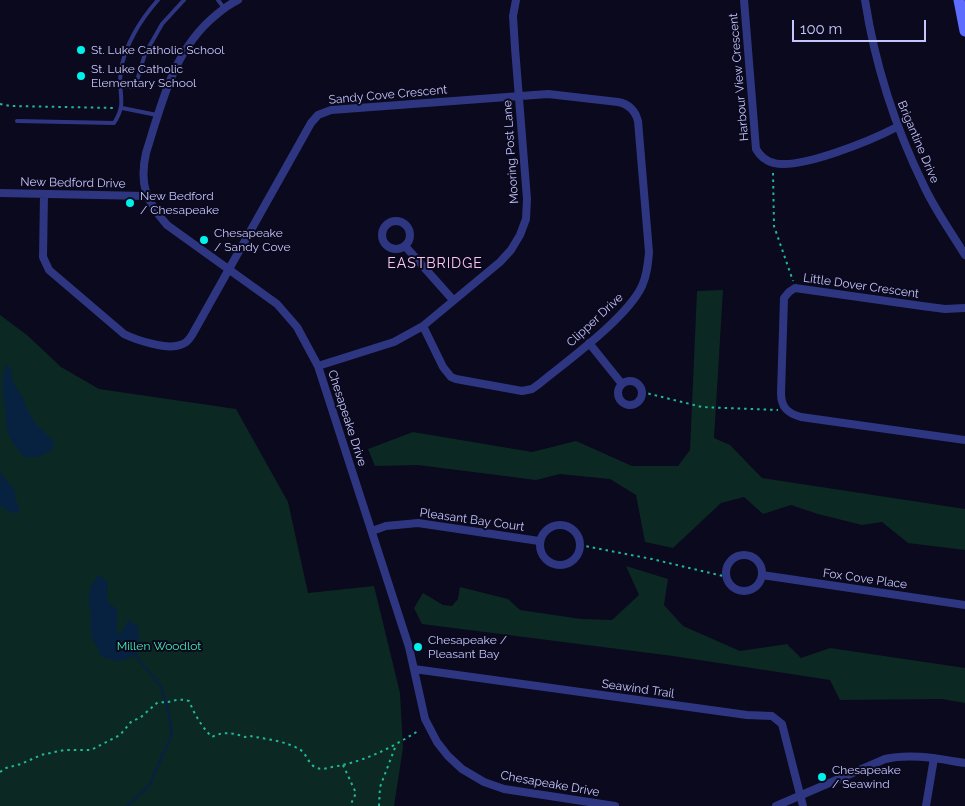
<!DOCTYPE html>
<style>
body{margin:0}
#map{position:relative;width:965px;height:806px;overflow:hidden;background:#0a091d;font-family:Raleway,sans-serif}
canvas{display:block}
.scale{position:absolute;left:792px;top:20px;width:134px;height:22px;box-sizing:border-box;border:2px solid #c6c6ff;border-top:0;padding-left:6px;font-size:15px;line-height:18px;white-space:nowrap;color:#c6c6ff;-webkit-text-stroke:4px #0a091d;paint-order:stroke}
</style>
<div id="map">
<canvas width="965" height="806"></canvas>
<div class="scale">100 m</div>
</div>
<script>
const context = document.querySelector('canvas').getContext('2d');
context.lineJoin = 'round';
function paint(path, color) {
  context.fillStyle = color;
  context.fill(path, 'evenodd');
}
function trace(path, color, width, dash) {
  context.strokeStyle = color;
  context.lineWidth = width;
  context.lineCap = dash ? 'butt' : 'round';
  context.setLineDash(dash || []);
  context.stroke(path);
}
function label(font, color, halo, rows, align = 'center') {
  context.font = font + ' Raleway,sans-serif';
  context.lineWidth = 4;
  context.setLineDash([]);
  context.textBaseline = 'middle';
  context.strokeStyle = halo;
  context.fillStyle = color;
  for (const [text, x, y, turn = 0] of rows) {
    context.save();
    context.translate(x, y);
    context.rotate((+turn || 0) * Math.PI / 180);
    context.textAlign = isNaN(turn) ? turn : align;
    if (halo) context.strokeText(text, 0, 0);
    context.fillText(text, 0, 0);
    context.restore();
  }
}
const green = new Path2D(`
 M723,290L714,438L730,445L762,478L965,509V550L908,543L882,522L862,525L818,514L791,505L763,514L744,497L721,503L673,548L645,542L636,495L610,479L560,474L536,480L418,465L375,466L368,449L413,432L532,452L576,441L632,466H678L690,450L697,291Z
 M0,315L27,335L61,367L99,389L236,409L288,502L308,593L374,586L400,693L403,748L394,806H0Z
 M626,566L668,579L664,605L683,626L740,651L787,644L801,658L830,648L965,668V703L942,699L840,700L830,680L673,656L422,624L414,608L423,593L443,605L452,606L458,599L460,587L508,599L520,610L581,619L612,620L639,595Z`);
const water = new Path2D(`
 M7,364L11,368L12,380L22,396L27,409L36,424L54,442V449L38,457H23C17,448 9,439 7,429C5,424 7,418 6,413C3,397 0,377 7,364Z
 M0,472L14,489L16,500L20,508L17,514L4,509L0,504Z
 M98,575L108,582L107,595L108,603L117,609V632L121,634L128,620L138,626L140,651C126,662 116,664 100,655C98,647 92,640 91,633C90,627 91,622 91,616C89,597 85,593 98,575Z`);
const stream = new Path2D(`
 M127,806L149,786L172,734L169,715L161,686L135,655`);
const path = new Path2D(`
 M0,104L10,106L115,108
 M773,173L774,226L793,281
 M642,392L702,407L778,410
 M580,545L652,559L727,577
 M343,765L356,793L350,806
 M0,772L6,768L21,764L41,755L64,750H91L120,735L131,722L141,717L158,702C171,704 175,697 189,701C195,715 201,726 212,737C223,731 234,733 245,737L250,736C266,739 285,741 299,749C307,753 308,765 317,768C322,770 327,768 332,767C364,762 391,748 418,731
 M379,806L380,787L396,745`);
const service = new Path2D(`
 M218,0L224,8
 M121,86L135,87L145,54L162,24L184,0
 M122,108L157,115
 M17,121L114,123C128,102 117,93 121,71C124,46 141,19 158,0`);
const minor = new Path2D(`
 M238,0C230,4 223,9 216,15C173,50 162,103 146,153C139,184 146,201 167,225L277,304L297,327L318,366L409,647L425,719L437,742L448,756L462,769L484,782L504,789L615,806
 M744,0L756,149C760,156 765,161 774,163C800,170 872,140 897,127
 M865,0C875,65 895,127 924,186C935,210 951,232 965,255
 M0,193L146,196
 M44,194L43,257L49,270L124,334C136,340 167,350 180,345C185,344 189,340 192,335L311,123L318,115L331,110L548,94L618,102C629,104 635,110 638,121L649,252C648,264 647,275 642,286C627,318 567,361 539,384L532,389L522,391L456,379L451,377L443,367L423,326
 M382 235a14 14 0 1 1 28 0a14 14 0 1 1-28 0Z
 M405,246L453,300
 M965,308L945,309L922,306L795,288L789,292L784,298L781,393C781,407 787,413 801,417L965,440
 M589,343L622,384
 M318,366L394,342L423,326L500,262L511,250L520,235L526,219L527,199L515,48L513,16L516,0
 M618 393a12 12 0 1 1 24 0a12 12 0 1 1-24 0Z
 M540 545a20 20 0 1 1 40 0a20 20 0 1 1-40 0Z
 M372,531L386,526L418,523L539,541
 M726 573a18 18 0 1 1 36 0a18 18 0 1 1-36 0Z
 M762,575L965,605
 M414,669L747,715L772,716L782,724L803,806
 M776,806L885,759C911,753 939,759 965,763
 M926,806L934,758`);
const secondary = new Path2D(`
 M959,0L965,31`);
const markers = [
 [81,50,5,"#00f1eb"],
 [81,76,5,"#00f1eb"],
 [130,203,5,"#00f1eb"],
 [204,240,5,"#00f1eb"],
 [418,647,5,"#00f1eb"],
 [822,777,5,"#00f1eb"]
];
const poiNames = [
 ["St. Luke Catholic School",91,50],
 ["St. Luke Catholic",91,69],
 ["Elementary School",91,83],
 ["New Bedford",140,196],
 ["/ Chesapeake",140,210],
 ["Chesapeake",214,233],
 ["/ Sandy Cove",214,247],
 ["Chesapeake /",428,640],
 ["Pleasant Bay",428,654],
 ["Chesapeake",832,770],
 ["/ Seawind",832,784]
];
const streetNames = [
 ["Harbour View Crescent",739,77,-95],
 ["Sandy Cove Crescent",388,95,-5],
 ["Brigantine Drive",918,142,67],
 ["Mooring Post Lane",511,152,-94],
 ["New Bedford Drive",73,183,1],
 ["Little Dover Crescent",861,286,8],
 ["Clipper Drive",595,320,-43],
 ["Chesapeake Drive",347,418,72],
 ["Pleasant Bay Court",472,520,8],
 ["Fox Cove Place",865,579,8],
 ["Seawind Trail",638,689,8],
 ["Chesapeake Drive",550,784,10]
];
const parkNames = [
 ["Millen Woodlot",159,646]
];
const neighbourhoodNames = [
 ["EASTBRIDGE",435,264]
];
paint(green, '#0c2823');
paint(water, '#062240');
trace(stream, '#062240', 2.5);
trace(path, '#20b89c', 2, [2.5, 4]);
trace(service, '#2f3681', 4);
trace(minor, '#2f3681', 8);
trace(secondary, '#5d6dff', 11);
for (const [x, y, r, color] of markers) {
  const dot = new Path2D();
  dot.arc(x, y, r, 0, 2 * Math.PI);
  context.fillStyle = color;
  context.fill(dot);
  trace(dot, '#0a091d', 2);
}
label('12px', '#c6c6ff', '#0a091d', poiNames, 'left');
label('12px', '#c6c6ff', '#0a091d', streetNames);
label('12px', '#46eaad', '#0a091d', parkNames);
context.letterSpacing = '1px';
label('14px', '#ffc8f2', '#0a091d', neighbourhoodNames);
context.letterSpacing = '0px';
</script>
